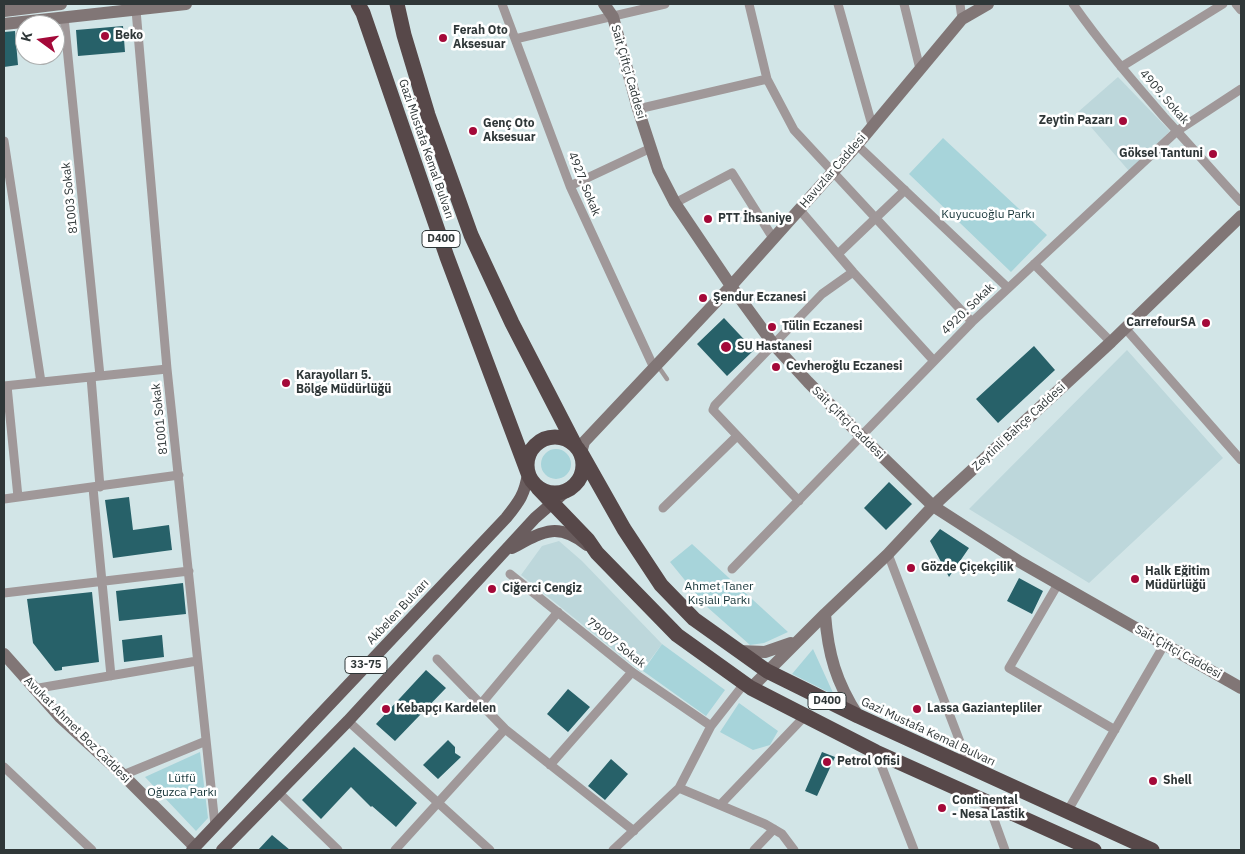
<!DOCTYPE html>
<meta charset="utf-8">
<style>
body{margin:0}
#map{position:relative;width:1245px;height:854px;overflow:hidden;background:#d2e5e7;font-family:"IBM Plex Sans",sans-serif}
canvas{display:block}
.frame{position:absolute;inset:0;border:5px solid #2f3738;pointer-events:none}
.north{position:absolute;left:15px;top:15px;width:50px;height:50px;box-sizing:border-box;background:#fff;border:1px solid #acafaf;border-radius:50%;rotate:284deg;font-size:14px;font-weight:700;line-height:20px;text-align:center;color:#2f3738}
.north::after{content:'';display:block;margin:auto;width:18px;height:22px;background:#a40939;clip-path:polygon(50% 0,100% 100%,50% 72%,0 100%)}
</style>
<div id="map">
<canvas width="1245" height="854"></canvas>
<div class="frame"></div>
<div class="north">K</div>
</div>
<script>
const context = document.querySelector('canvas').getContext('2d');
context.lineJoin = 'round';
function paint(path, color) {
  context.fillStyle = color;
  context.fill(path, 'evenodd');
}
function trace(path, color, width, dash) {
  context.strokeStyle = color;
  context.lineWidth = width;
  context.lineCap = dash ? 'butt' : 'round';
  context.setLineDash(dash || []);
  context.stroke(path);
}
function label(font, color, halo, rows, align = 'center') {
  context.font = font + ' "IBM Plex Sans",sans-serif';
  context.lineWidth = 5;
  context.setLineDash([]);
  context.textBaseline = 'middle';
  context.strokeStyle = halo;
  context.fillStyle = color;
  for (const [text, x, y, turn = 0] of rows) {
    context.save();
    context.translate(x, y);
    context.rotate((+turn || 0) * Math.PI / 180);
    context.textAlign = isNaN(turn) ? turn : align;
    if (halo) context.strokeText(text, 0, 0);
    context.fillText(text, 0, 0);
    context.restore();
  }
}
const built = new Path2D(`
 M1118,77L1170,131L1129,171L1078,112Z
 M1127,350L1223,458L1089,583L969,509Z
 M559,541L582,561L662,644L641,672L521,575L542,546Z`);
const green = new Path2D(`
 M943,138L1047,235L1011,272L909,174Z
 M541 464a15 15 0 1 1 30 0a15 15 0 1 1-30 0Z
 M692,544L788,632L764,643L750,645L706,606L670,562Z
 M662,644L725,690L706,716L643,671Z
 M813,649L834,695L792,674Z
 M739,703L778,731L770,745L753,750L720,732Z
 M200,752L208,818L196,831L145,777Z`);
const building = new Path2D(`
 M123,26L125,52L78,56L76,30Z
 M15,31L18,65L4,67V32Z
 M724,318L754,350L727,376L697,344Z
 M1034,346L1055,370L998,423L976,399Z
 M889,482L912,504L886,530L864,508Z
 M129,497L133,530L169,525L172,550L113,558L105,500Z
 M940,529L969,548L949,577L930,541Z
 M1019,578L1043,591L1032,614L1007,601Z
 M183,583L186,614L119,621L116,591Z
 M92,592L99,662L62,667V670L55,671L33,643L27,599Z
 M162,635L164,657L124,662L122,640Z
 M426,670L446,688L395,741L376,724Z
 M568,689L590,707L568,732L547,714Z
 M448,740L455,747V753L461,757L438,779L423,765Z
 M354,747L417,803L396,827L372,806L371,807L351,787L321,819L302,800Z
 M822,752L835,757L817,796L805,791Z
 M611,759L628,774L605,800L588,786Z
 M272,835L290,850H258Z`);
const lane = new Path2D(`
 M658,366L667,379`);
const street = new Path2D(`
 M502,4L570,186L654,368
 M749,4L767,79L794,130L972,322
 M838,4L872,125
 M904,4L920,69
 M960,4L962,19
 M1073,4C1101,44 1132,80 1164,117C1190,145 1215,174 1241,202
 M1236,4L1241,10
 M136,10L167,369L215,825
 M64,17L100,376
 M515,39L665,4
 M1121,67L1223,4
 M638,109L767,79
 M4,141L41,382
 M857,145L1008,288
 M570,186L651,148
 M675,203L732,173L773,238
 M799,209L853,272L934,361
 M838,254L905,190
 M1034,264L1111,342
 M1125,328L1241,460
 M91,377L100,487
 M4,386L167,369
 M7,386L18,497
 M93,488L111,676
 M4,499L179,475
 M799,501L713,410L715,405L822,294L853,272
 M663,508L737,436
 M888,554L970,768
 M732,569L972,322L1177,131L1241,89
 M510,574L632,672L711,726
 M1058,584L1009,668L1115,730
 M4,593L189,571
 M437,659L505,729L634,831
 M33,689L197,661
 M481,704L558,612
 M348,721L490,850
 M876,752L914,850
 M550,765L632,672
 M4,767L92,850
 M123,775L206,741
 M679,788L765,824L782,834L794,850
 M278,792L338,850
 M988,803L1005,850
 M720,805L805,716
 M1067,812L1164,645
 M395,850L505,729
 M613,850L679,788L711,726L744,684
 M754,850L774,829`);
const secondary = new Path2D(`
 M604,4L613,17L638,109L658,170L675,203L731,286L774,345L808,382L861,436L933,506L1020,562L1241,688
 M4,11L61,4
 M4,24L186,4
 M581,453L584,442L731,286L857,145L962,19L988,4
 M825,614C828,654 836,682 858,716
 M739,651L765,652L791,643
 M4,654L60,717L123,775L195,847
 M751,688L825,614L888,554L933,506L1111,342L1241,216`);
const primary = new Path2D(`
 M512,548C542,532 557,521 587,545
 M192,850L506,518C519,502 525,494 528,473
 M222,850L348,721L535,518L565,492`);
const highway = new Path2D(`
 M358,4L363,13L447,257L528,473
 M397,4L404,35L428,115L471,235L512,323L575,445
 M527 465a28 28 0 1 1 56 0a28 28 0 1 1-56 0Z
 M581,453L624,529L661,585L694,619L739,651L767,671L858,716L1152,850
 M538,488L588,540L597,553L677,635L751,688L876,752L1094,850`);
const markers = [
 [105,36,5,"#a40939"],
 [443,38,5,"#a40939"],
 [1123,121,5,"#a40939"],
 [473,131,5,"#a40939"],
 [1213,154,5,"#a40939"],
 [708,219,5,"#a40939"],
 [703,298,5,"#a40939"],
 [1206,323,5,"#a40939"],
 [772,327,5,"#a40939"],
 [726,347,6,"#a40939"],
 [776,367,5,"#a40939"],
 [286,383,5,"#a40939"],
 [911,568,5,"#a40939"],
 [1135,579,5,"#a40939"],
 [492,589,5,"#a40939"],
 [386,709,5,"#a40939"],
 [917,709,5,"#a40939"],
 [827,762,5,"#a40939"],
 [1153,781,5,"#a40939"],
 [942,808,5,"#a40939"]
];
const shields = [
 [441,239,38],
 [366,665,42],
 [827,701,38]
];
const shieldNames = [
 ["D400",441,239],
 ["33-75",366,665],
 ["D400",827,701]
];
const poiNames = [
 ["Ferah Oto",453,31],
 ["Aksesuar",453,45],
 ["Beko",115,36],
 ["Zeytin Pazarı",1113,121,"right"],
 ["Genç Oto",483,124],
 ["Aksesuar",483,138],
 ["Göksel Tantuni",1203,154,"right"],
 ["PTT İhsaniye",718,219],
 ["Şendur Eczanesi",713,298],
 ["CarrefourSA",1196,323,"right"],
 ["Tülin Eczanesi",782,327],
 ["SU Hastanesi",737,347],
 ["Cevheroğlu Eczanesi",786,367],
 ["Karayolları 5.",296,376],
 ["Bölge Müdürlüğü",296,390],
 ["Gözde Çiçekçilik",921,568],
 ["Halk Eğitim",1145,572],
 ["Müdürlüğü",1145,586],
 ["Ciğerci Cengiz",502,589],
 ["Kebapçı Kardelen",396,709],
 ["Lassa Gaziantepliler",927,709],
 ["Petrol Ofisi",837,762],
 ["Shell",1163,781],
 ["Continental",952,801],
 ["- Nesa Lastik",952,815]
];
const streetNames = [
 ["Sait Çiftçi Caddesi",628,72,74],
 ["4909. Sokak",1164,97,49],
 ["Gazi Mustafa Kemal Bulvarı",426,149,71],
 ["Havuzlar Caddesi",833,171,-49],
 ["4927. Sokak",584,184,68],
 ["81003 Sokak",70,198,-96],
 ["4920. Sokak",968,309,-44],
 ["81001 Sokak",160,419,-96],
 ["Sait Çiftçi Caddesi",848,423,45],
 ["Zeytinli Bahçe Caddesi",1019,427,-43],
 ["Akbelen Bulvarı",398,612,-47],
 ["79007 Sokak",616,643,39],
 ["Sait Çiftçi Caddesi",1178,652,29],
 ["Avukat Ahmet Boz Caddesi",77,730,45],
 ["Gazi Mustafa Kemal Bulvarı",928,732,25]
];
const parkNames = [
 ["Kuyucuoğlu Parkı",988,215],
 ["Ahmet Taner",719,587],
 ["Kışlalı Parkı",719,601],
 ["Lütfü",182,779],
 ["Oğuzca Parkı",182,793]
];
paint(built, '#bdd7db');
paint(green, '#a7d4da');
paint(building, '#276169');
trace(lane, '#a09899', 4.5);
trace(street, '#a09899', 9);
trace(secondary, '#817676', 12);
trace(primary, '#6a5d5e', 12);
trace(highway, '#574849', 15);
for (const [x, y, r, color] of markers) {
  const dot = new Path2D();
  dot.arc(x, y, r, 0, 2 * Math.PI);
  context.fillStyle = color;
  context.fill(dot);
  trace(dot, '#fff', 2);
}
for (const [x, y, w] of shields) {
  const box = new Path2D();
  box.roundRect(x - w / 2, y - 8.5, w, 17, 4);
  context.fillStyle = '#fff';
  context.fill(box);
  trace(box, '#2f3738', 1);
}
label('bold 11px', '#2f3738', null, shieldNames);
label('bold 12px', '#2f3738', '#fff', poiNames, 'left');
label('12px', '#2f3738', '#fff', streetNames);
label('12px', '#173539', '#fff', parkNames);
</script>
